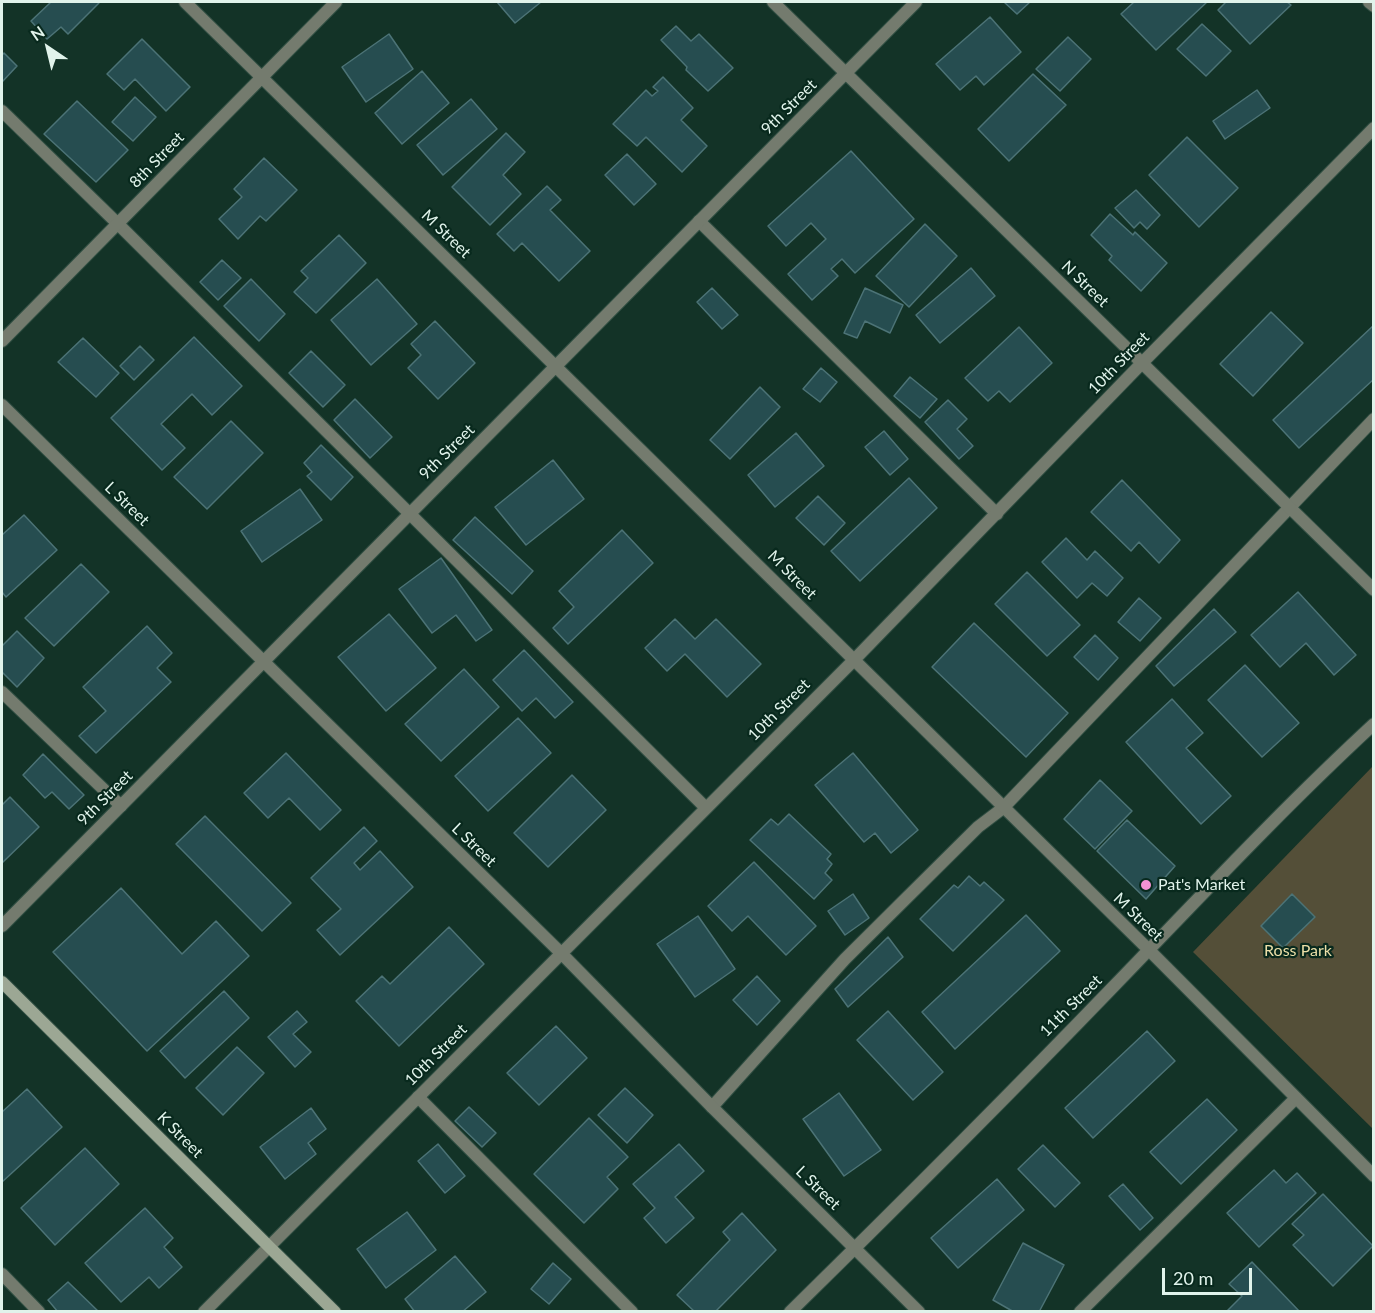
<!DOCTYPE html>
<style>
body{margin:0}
#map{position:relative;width:1375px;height:1313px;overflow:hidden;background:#133327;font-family:Lato,sans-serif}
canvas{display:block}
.frame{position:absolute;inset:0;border:3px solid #e1f3eb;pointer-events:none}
.north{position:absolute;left:18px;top:18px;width:60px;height:60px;-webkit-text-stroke:4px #08291d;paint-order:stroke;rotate:325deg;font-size:16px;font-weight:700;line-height:24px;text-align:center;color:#e1f3eb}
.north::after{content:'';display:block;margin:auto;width:21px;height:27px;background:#e1f3eb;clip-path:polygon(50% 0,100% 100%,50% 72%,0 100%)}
.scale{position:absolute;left:1162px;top:1268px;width:90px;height:27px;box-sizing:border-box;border:3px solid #e1f3eb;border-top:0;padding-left:8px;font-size:18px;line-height:21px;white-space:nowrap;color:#e1f3eb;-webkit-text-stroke:4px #08291d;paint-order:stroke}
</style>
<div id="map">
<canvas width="1375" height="1313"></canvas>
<div class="frame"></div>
<div class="north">N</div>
<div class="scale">20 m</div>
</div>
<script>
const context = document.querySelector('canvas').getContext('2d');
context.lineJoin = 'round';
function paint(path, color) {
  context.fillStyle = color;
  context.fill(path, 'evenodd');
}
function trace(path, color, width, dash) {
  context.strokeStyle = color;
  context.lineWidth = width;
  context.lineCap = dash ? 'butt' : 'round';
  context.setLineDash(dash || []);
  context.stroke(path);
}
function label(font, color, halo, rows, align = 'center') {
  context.font = font + ' Lato,sans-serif';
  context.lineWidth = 4.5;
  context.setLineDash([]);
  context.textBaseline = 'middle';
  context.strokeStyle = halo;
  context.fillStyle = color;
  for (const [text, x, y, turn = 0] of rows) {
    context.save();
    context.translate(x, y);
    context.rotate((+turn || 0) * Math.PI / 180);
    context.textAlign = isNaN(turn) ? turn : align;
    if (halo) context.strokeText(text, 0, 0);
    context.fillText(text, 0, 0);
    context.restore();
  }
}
const green = new Path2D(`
 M1373,766V1129L1193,952Z`);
const building = new Path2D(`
 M51,2H97L99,3L68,34L61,27L47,39L31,21Z
 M497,2H541L515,23Z
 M1004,2H1030L1017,14Z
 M1134,2H1207L1156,50L1121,14Z
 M1226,2H1287L1291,5L1250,44L1218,10Z
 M990,17L1021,52L984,85L976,76L960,90L936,64Z
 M1202,24L1231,51L1206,76L1177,49Z
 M676,26L691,41L699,34L733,68L708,91L686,70L687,67L661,40Z
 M389,34L413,69L366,102L342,67Z
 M1068,37L1091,59L1060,91L1036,69Z
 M142,39L190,87L166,111L135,79L124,90L107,74Z
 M4,53L17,66L2,82V55Z
 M422,71L449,103L402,144L375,113Z
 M1033,74L1066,105L1009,161L978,129Z
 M663,77L693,108L681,120L707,146L682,172L646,137L637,146L613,124L646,90L652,96L658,91L653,87Z
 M1257,90L1270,108L1225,139L1213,121Z
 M135,97L156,117L133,141L112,122Z
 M471,99L497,129L443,175L417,145Z
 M77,101L128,150L96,182L44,134Z
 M506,133L525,152L503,175L521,194L490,225L452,187Z
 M1187,137L1238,188L1199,227L1149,175Z
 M851,151L914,219L855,273L842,259L831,269L838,276L812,300L788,274L826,239L811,223L786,246L768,226Z
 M627,154L656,184L634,205L605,175Z
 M264,158L297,190L266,221L260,216L238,239L219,219L242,197L234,189Z
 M547,186L561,200L550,210L590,251L559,281L522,243L514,251L497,234Z
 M1136,190L1160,215L1147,229L1140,222L1134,228L1115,208Z
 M1110,214L1133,235L1135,232L1167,263L1141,291L1109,260L1112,256L1091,235Z
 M925,224L957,256L909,307L876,276Z
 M339,235L366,263L316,313L294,292L308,278L301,271Z
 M222,260L241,278L218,300L200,282Z
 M971,268L995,296L940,343L916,315Z
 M251,279L285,314L259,341L224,306Z
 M377,279L417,324L371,365L331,320Z
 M712,288L738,315L722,329L697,302Z
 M865,288L903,305L890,333L865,321L857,338L844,333Z
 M1271,312L1303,343L1253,396L1220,364Z
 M435,321L475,363L438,399L408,368L421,355L411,344Z
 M1374,325V379L1299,448L1273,420Z
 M1019,327L1052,363L1010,402L999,391L988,401L965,378Z
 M194,337L242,386L212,415L192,394L161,424L185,448L162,470L111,418Z
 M83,338L119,373L96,397L58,362Z
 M140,346L154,360L134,380L120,366Z
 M311,351L345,385L323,407L289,373Z
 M821,368L837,382L820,402L803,389Z
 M910,377L937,399L920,418L894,396Z
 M760,387L780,407L730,459L710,440Z
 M355,399L392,437L370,458L334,420Z
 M948,400L967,419L957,429L973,446L959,459L925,422Z
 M231,421L263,453L207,509L174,477Z
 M884,431L908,459L890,475L865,447Z
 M796,433L824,466L775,507L748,475Z
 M321,445L353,477L331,500L307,476L312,472L304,463Z
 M553,460L584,499L526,545L495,507Z
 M909,478L937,508L860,581L831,551Z
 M1122,480L1180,540L1159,563L1139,542L1131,551L1091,512Z
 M300,489L322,520L262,562L241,531Z
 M818,496L845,523L824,545L796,518Z
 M24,515L57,550L6,597L2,592V535Z
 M475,517L533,571L512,594L453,540Z
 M622,530L653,563L568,644L553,628L574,607L559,591Z
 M1066,538L1087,560L1095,551L1123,578L1107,596L1092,583L1077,598L1042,562Z
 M441,558L492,630L476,641L456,615L432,633L399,589Z
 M81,564L109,592L54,646L25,618Z
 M1027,572L1080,625L1047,656L995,604Z
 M1298,592L1356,655L1334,675L1306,643L1280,667L1251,635Z
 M1139,598L1161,618L1140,641L1118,622Z
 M1214,609L1236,632L1174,686L1156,666Z
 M389,614L436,668L386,711L338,657Z
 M675,619L695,639L716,619L761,664L727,697L685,654L667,671L645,648Z
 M974,623L1068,713L1026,757L932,667Z
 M147,626L172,653L157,668L171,682L96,753L79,736L106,711L83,687Z
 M17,631L44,658L17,687L2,672V646Z
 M1095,635L1118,658L1098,680L1074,657Z
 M524,650L573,702L555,718L536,698L522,711L493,680Z
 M1245,665L1299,723L1262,757L1208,700Z
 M464,669L499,707L441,761L405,724Z
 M1172,699L1203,733L1186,748L1231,796L1201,824L1126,742Z
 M518,718L551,753L488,811L455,776Z
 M286,753L341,810L320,830L289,798L268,818L244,793Z
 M853,753L918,830L891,853L875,833L864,842L815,785Z
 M43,754L84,795L69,809L52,792L45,798L23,775Z
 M572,775L606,810L548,867L514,833Z
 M1100,780L1132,811L1095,849L1064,819Z
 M10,797L39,827L2,863V805Z
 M789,814L831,854L827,859L832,864L825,873L832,880L814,899L750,840L771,819L778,825Z
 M205,816L291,903L262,931L176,844Z
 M1127,820L1175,866L1146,899L1097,851Z
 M364,827L377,841L354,863L360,870L380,851L413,887L340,955L317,930L341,909L311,878Z
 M754,862L816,926L786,955L748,916L732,931L708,906Z
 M969,876L980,886L984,882L1004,900L953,951L920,919L954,885L958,888Z
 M121,888L182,954L216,921L249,956L147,1051L53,952Z
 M853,894L869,918L845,935L828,911Z
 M1292,894L1315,917L1283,948L1261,926Z
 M1026,915L1060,951L955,1049L922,1012Z
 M698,916L735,969L695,997L657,944Z
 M449,927L484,964L399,1046L356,1001L382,976L390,984Z
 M888,937L903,957L848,1007L835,989Z
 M757,976L780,1001L757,1025L733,1000Z
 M224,991L249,1018L185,1078L160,1051Z
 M297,1011L307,1022L293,1034L311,1052L295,1067L268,1037Z
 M888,1011L943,1072L913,1100L857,1040Z
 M556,1026L587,1058L539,1105L507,1073Z
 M1147,1031L1175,1061L1093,1138L1065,1108Z
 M237,1047L264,1073L223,1115L196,1088Z
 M625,1088L653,1115L627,1143L598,1115Z
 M27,1089L62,1127L2,1182V1112Z
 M839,1093L881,1150L844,1176L803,1119Z
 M1207,1099L1237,1130L1181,1184L1150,1152Z
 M469,1107L496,1133L482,1147L455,1121Z
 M311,1108L326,1129L308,1143L316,1154L285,1179L260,1147Z
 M589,1118L628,1157L607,1177L618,1189L584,1223L534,1174Z
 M438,1144L465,1176L445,1193L418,1161Z
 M679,1144L704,1171L675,1197L694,1218L666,1243L644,1218L655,1208L633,1184Z
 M1043,1145L1080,1183L1055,1207L1018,1169Z
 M85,1148L119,1184L55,1245L21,1208Z
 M1274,1170L1286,1183L1297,1173L1316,1193L1259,1247L1227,1213Z
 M997,1179L1024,1210L958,1268L931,1238Z
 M1123,1184L1153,1218L1140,1230L1109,1196Z
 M1323,1194L1373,1246L1333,1286L1293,1245L1304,1235L1292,1224Z
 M145,1208L173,1238L164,1247L182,1267L159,1288L149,1277L121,1302L85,1263Z
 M407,1212L436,1250L386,1288L357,1249Z
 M742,1213L776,1250L715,1312H695L677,1295L730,1240L723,1232Z
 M1023,1243L1064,1265L1039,1312H1014L993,1300Z
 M455,1256L486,1292L462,1312H415L405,1299Z
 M1252,1262L1300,1312H1226L1242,1296L1229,1284Z
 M553,1263L571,1279L549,1304L531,1289Z
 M68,1282L99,1312H58L48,1300Z`);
const lane = new Path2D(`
 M2,111L117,223L705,807
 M699,221L997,514
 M2,692L121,806
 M418,1097L632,1312
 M712,1107L845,959L978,827L1003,808L1374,419
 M2,1274L39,1312
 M1080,1312L1296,1098`);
const street = new Path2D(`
 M185,2L1149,950L1374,1176
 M773,2L1374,590
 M1369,2L1374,6
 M2,341L336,2
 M2,405L561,953L712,1107L919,1312
 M2,926L916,2
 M204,1312L854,660L1143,362L1374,128
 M790,1312C900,1204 1008,1096 1114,986C1200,897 1283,808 1374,724`);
const secondary = new Path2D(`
 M2,982L335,1312`);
const markers = [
 [1146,885,6,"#f491d4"]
];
const streetNames = [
 ["9th Street",789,107,-45],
 ["8th Street",157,160,-46],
 ["M Street",446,234,44],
 ["N Street",1085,284,44],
 ["10th Street",1119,363,-46],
 ["9th Street",447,452,-45],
 ["L Street",127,504,44],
 ["M Street",792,575,45],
 ["10th Street",779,710,-45],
 ["9th Street",105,798,-45],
 ["L Street",474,845,44],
 ["M Street",1138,917,44],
 ["11th Street",1071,1006,-45],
 ["10th Street",436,1055,-45],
 ["K Street",180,1135,45],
 ["L Street",818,1188,44]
];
const poiNames = [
 ["Pat's Market",1158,885]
];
const parkNames = [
 ["Ross Park",1298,951]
];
paint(green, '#544f38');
paint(building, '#264d50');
trace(building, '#4c7376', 1.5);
trace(lane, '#304e42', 14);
trace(street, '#304e42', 14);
trace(secondary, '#304e42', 14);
trace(lane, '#747b6e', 12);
trace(street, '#747b6e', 12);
trace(secondary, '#9ca794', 12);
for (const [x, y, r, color] of markers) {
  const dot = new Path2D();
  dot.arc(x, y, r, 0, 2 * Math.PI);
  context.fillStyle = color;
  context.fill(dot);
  trace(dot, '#08291d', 2);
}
label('16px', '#e1f3eb', '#08291d', streetNames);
label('16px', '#e1f3eb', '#08291d', poiNames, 'left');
label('16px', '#ecdfa8', '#08291d', parkNames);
</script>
